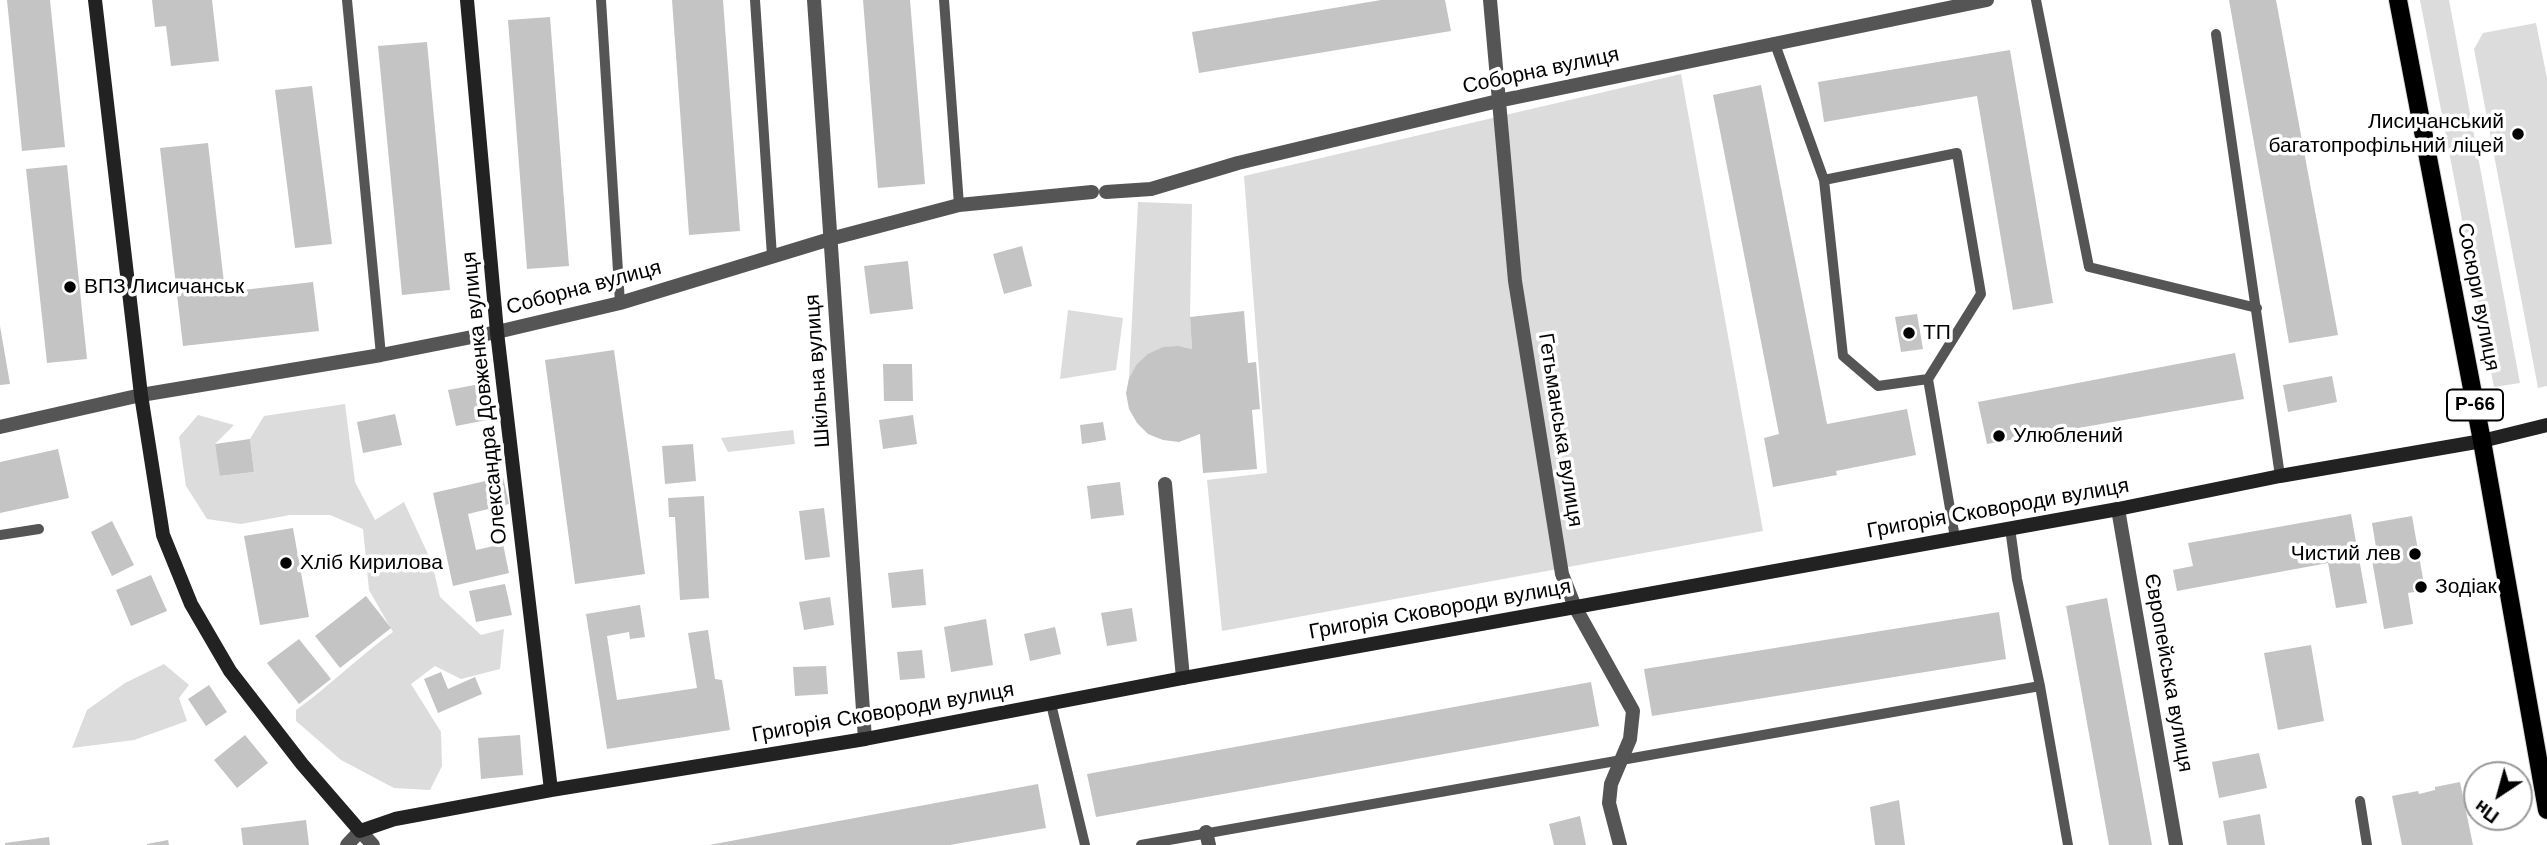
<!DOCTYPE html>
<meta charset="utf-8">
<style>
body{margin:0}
#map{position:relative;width:2547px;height:845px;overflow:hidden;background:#fff;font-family:Helvetica,sans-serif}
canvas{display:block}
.north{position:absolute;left:2463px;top:761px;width:70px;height:70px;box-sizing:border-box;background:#fff;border:2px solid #999;border-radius:50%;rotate:216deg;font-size:19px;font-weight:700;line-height:28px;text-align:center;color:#000}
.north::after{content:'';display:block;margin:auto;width:24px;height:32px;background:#000;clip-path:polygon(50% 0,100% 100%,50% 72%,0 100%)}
</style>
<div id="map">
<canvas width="2547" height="845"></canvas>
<div class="north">Пн</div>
</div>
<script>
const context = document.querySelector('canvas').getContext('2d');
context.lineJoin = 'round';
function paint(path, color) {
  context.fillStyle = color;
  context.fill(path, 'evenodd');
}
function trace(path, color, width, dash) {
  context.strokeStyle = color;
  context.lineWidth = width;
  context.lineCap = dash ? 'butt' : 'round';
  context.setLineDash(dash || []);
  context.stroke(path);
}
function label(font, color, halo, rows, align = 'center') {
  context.font = font + ' Helvetica,sans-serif';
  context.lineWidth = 7;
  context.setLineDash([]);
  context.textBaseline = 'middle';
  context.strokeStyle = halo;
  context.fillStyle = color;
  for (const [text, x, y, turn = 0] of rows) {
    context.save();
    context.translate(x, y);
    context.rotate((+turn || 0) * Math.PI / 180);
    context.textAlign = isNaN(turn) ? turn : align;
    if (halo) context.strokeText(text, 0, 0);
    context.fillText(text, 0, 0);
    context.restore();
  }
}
const green = new Path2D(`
 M2420,0H2449L2520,383L2494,387Z
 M2536,23L2547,78V386L2538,388L2474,49L2483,33Z
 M1681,74L1763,531L1222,631L1207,480L1267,473L1244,176Z
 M1138,202L1192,204L1190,317L1192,349C1163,342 1144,352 1129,378Z
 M1068,310L1123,318L1116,370L1060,379Z
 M345,404L355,482L375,520L404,502L432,563L440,597L481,635L504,629L500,669L461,679L435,666L411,684L441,732L442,766L430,790L394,788L341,760L296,721V710C330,686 359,656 393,632L369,590L363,529L330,515H290L241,524L207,519L186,486L179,437L198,415L234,425L215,444L221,476L254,472L250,439L264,416Z
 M793,430L795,444L728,452L721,438Z
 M164,664L189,685L179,698L187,721L134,740L72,748L87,710L125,683Z`);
const building = new Path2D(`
 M7,0H50L65,147L22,151Z
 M152,0H212L219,61L171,66L166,26L155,27Z
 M672,0H723L740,231L689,235Z
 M863,0H910L925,184L878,188Z
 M1381,0H1445L1451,31L1199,73L1192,32Z
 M2229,0H2276L2338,335L2289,343Z
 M550,17L569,266L527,269L508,20Z
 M427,42L450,290L402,295L378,46Z
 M2010,50L2053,303L2013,310L1977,96L1824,122L1818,82Z
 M1761,85L1827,424L1907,409L1916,455L1836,471L1837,475L1773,487L1764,438L1779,434L1713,95Z
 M312,86L332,244L295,248L275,90Z
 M208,143L225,292L313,282L319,331L183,346L160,148Z
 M67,165L87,359L47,363L26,169Z
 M1022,246L1032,286L1004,294L993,254Z
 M908,261L913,309L870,314L864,266Z
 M1244,311L1248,363L1256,362L1260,409L1252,410L1257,469L1203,473L1200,434L1179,442L1163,440L1148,434L1137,423L1129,409L1126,393L1129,378L1137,364L1148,354L1163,347L1178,346L1192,349L1190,317Z
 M1917,314L1923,349L1901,352L1895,317Z
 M0,326L10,384L0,385Z
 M614,350L645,574L575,584L545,360Z
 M2235,353L2244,399L1987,444L1978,402Z
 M883,364H912L913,401H884Z
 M2332,376L2337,402L2288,412L2283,385Z
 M480,384L487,420L456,426L448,390Z
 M395,414L402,445L363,453L357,422Z
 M913,415L917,444L883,449L879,420Z
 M1103,422L1106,440L1082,444L1080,425Z
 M250,439L254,472L220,476L215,444Z
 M693,444L696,481L665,484L662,446Z
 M58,449L69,498L0,513V462Z
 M503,477L509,504L468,514L476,550L503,544L509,573L453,586L433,493Z
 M1120,482L1124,515L1091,519L1087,486Z
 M704,496L709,598L680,600L675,517H669L668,498Z
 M824,508L830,557L805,560L799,511Z
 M2351,514L2367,603L2336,608L2328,563L2177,591L2173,570L2193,566L2188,543Z
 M2412,516L2425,590L2408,593L2413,624L2384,629L2372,560L2378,559L2372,523Z
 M112,521L134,565L112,576L91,532Z
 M293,528L309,617L260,625L244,536Z
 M923,569L926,605L892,608L888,573Z
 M151,575L167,611L131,626L116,590Z
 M505,584L512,615L476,622L469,591Z
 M366,596L391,628L340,668L315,636Z
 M830,597L834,625L804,630L799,602Z
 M2107,598L2152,845H2109L2066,606Z
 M640,605L645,637L630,639L629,632L607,636L617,700L697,688L688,633L708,630L715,679L722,680L730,730L607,749L586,614Z
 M1132,608L1137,641L1107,646L1101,613Z
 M1999,612L2006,659L1652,716L1644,669Z
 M986,619L993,665L951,672L944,627Z
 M1055,627L1061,654L1030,661L1024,634Z
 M299,639L331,679L299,704L267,663Z
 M2311,645L2324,721L2278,730L2264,653Z
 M922,650L925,678L900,680L897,652Z
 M826,666L828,694L795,696L793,667Z
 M441,672L448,689L475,677L482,694L438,713L424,679Z
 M1591,682L1599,726L1096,817L1087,774Z
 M209,685L227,712L206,726L188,699Z
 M245,735L268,763L237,788L214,760Z
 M520,735L523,775L481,779L478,738Z
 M2259,753L2267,788L2219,798L2212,762Z
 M2460,782L2473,845H2402L2392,796L2418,791L2419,794L2435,790V787Z
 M1038,784L1046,828L950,845H709Z
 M1899,800L1905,845H1875L1870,807Z
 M2260,814L2265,845H2227L2223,821Z
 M1580,816L1586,845H1554L1549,824Z
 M306,820L309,845H243L241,828Z
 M49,837L50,845H5V843Z
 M168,840L169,845H147V844Z`);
const lane = new Path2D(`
 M347,0L381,355
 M601,0L620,303
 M755,0L772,256
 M944,0L959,205
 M2036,0L2089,267L2257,308
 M2216,34L2280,476
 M1775,44L1824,180L1957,153L1981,294L1928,379L1955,538
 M1824,180L1843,356L1878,386L1928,379
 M2010,528L2017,579L2040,686L2068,845
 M0,535L39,529
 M1051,704L1085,845
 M2360,801L2367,845
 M1141,845L2040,686`);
const street = new Path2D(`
 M814,0L865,739
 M1490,0L1515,281L1562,574L1575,607L1633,711L1630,739L1611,784L1609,803L1620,845
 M1106,192L1151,189L1238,163L1498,101L1987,0
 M0,427L141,395L381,355L497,332L620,303L830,239L959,205L1092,192
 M1165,484L1183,678
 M2118,509L2176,845
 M1206,832L1209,845
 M347,845L360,831L373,845`);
const secondary = new Path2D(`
 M95,0L141,395L163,535L191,604L230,671L302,764L360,831L395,819L551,790L865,739L1183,678L2118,509L2280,476L2482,441L2547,425
 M467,0L497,332L551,790`);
const primary = new Path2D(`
 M2398,0L2482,441L2547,810`);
const markers = [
 [2518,134,7,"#000"],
 [70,287,7,"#000"],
 [1909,333,7,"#000"],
 [1999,436,7,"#000"],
 [2415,554,7,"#000"],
 [286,563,7,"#000"],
 [2421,587,7,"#000"]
];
const shields = [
 [2475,405,56]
];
const shieldNames = [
 ["Р-66",2475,405]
];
const streetNames = [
 ["Соборна вулиця",1541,71,-12],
 ["Соборна вулиця",584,288,-15],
 ["Сосюри вулиця",2478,297,79],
 ["Шкільна вулиця",818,371,-94],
 ["Олександра Довженка вулиця",485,398,-96],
 ["Гетьманська вулиця",1560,430,81],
 ["Григорія Сковороди вулиця",1998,509,-10],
 ["Григорія Сковороди вулиця",1440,610,-10],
 ["Європейська вулиця",2168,673,80],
 ["Григорія Сковороди вулиця",883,713,-10]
];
const poiNames = [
 ["Лисичанський",2504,122,"right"],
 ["багатопрофільний ліцей",2504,146,"right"],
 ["ВПЗ Лисичанськ",84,287],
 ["ТП",1923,333],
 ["Улюблений",2013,436],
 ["Чистий лев",2401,554,"right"],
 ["Хліб Кирилова",300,563],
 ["Зодіак",2435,587]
];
paint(green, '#dcdcdc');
paint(building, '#c4c4c4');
trace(primary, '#dbdbdb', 20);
trace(lane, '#555', 10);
trace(street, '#555', 14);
trace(secondary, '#222', 14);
trace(primary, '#000', 18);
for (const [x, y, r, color] of markers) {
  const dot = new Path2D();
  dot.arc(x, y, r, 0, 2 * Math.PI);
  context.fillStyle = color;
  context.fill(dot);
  trace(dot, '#fff', 2.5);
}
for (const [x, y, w] of shields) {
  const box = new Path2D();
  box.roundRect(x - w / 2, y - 15.5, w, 31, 5);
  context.fillStyle = '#fff';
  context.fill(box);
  trace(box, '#000', 2);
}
label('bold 19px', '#000', null, shieldNames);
label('21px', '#000', '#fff', streetNames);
label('21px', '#000', '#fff', poiNames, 'left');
</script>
